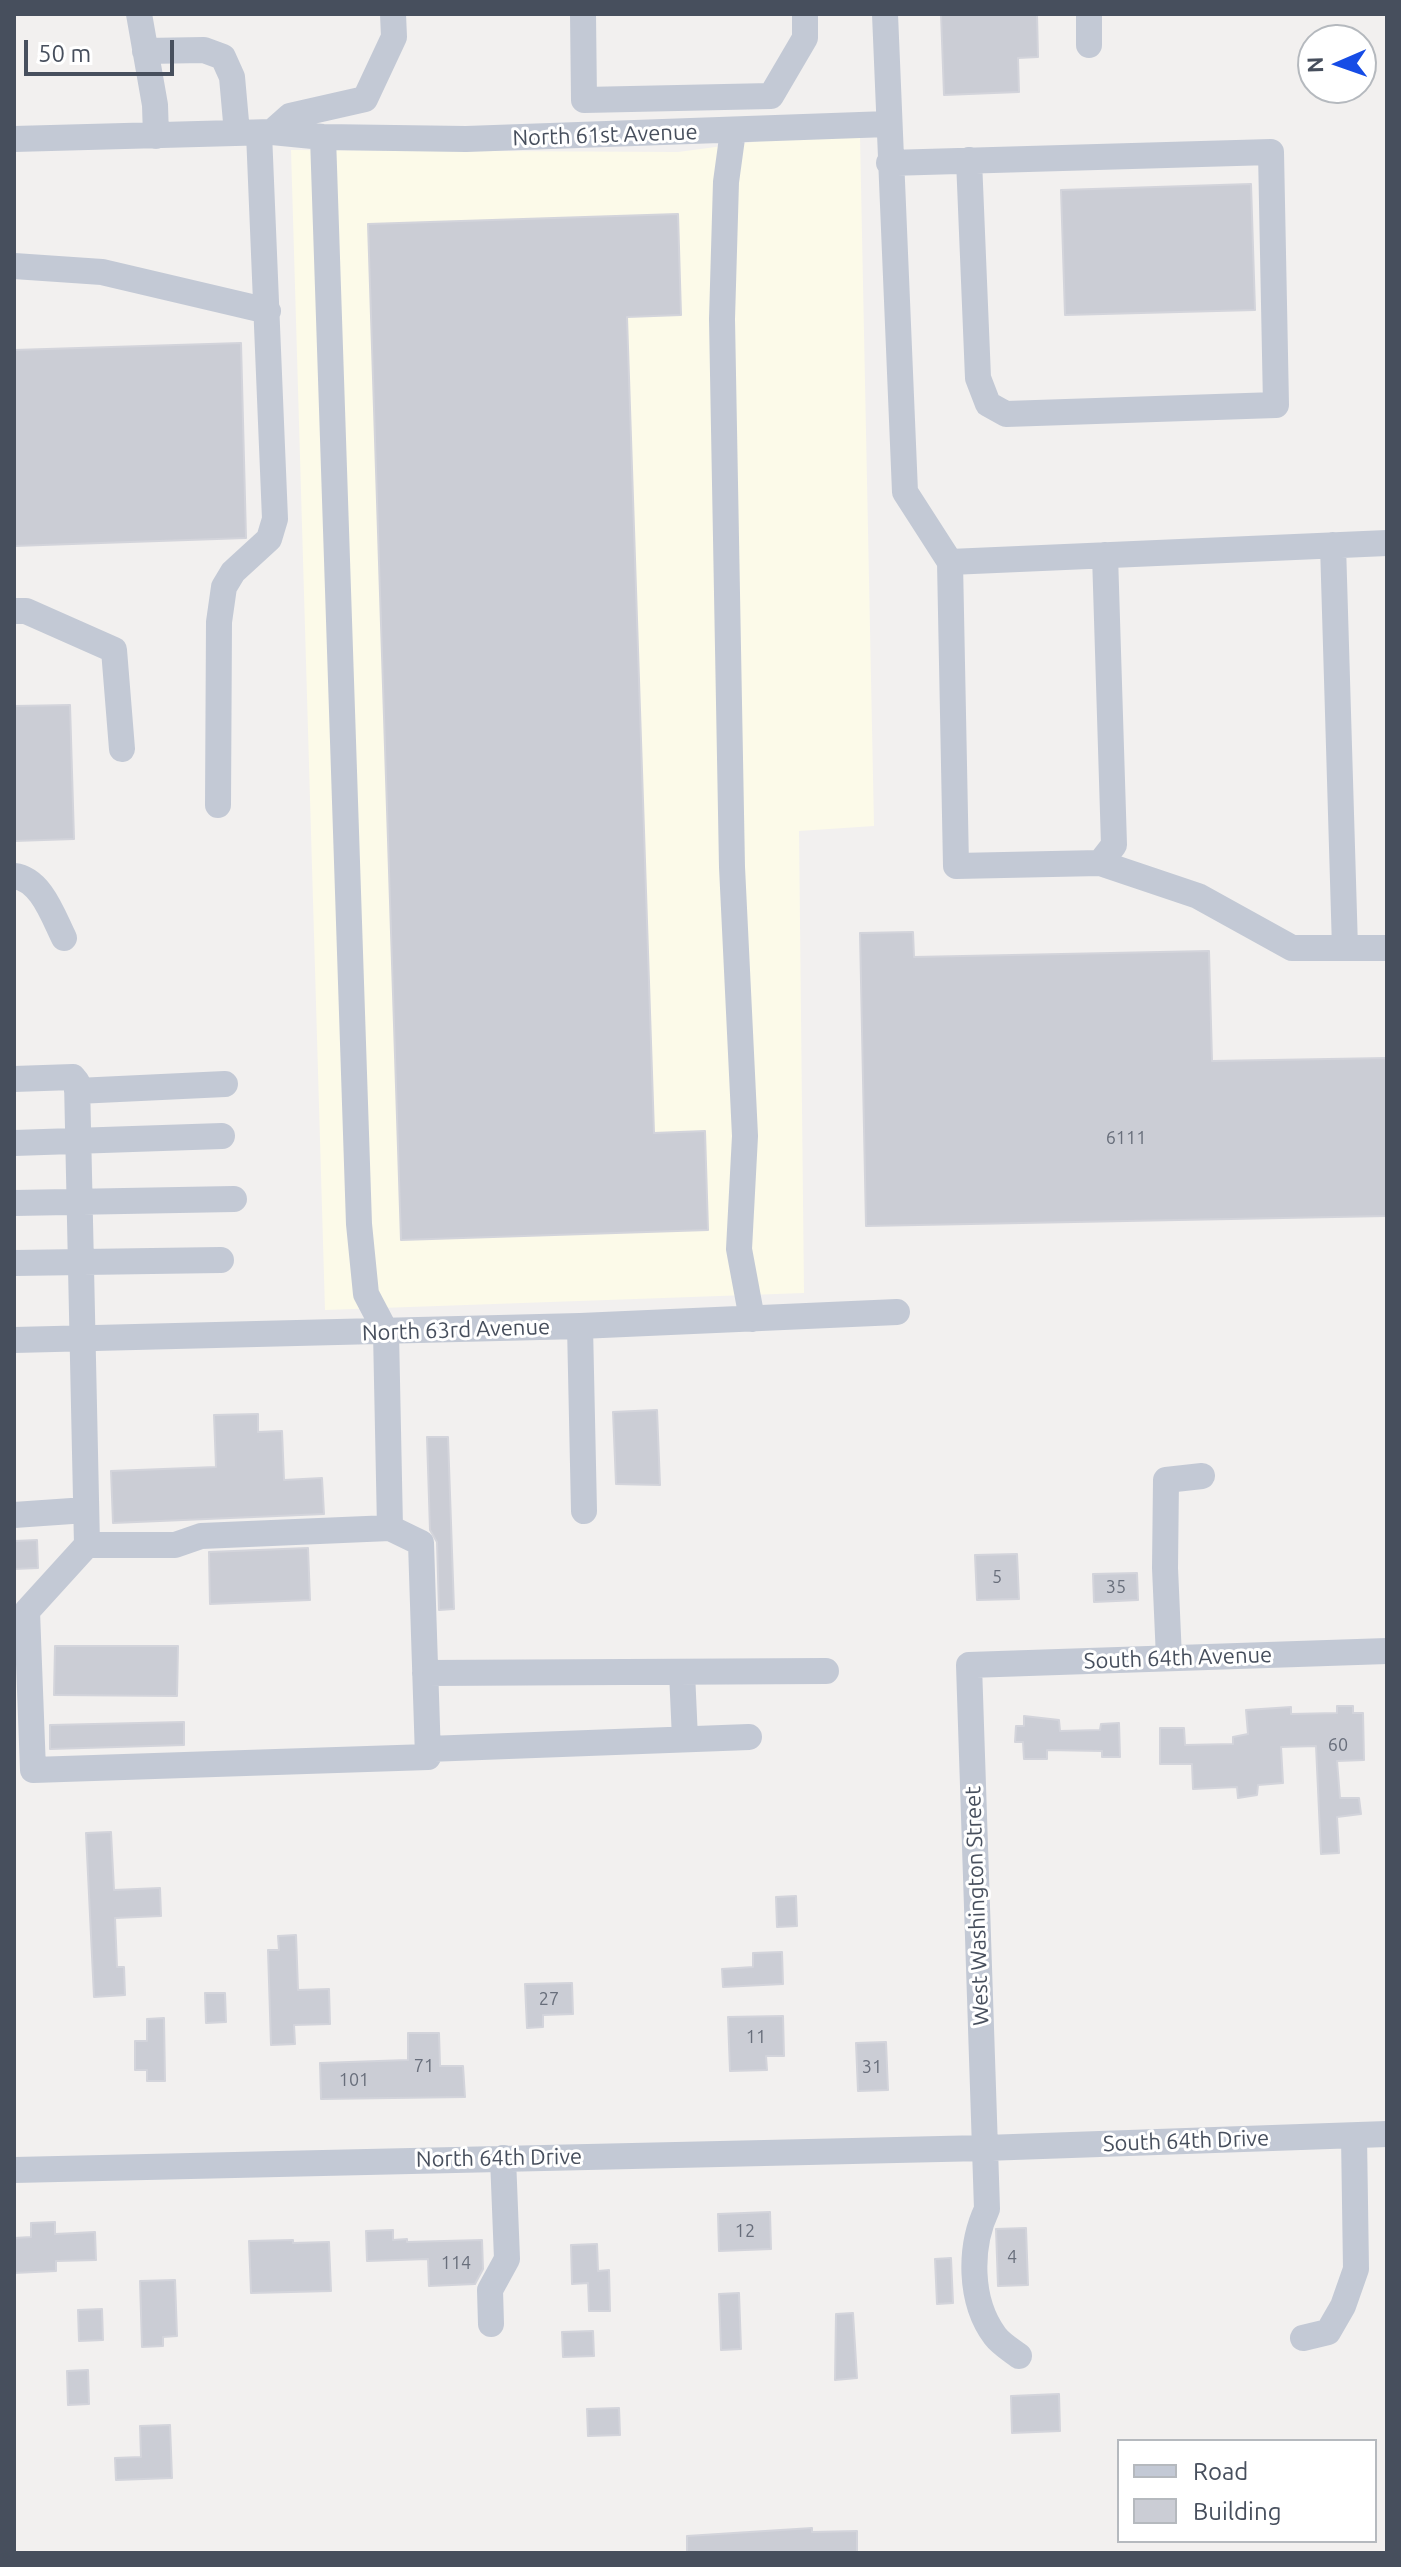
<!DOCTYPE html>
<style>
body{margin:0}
#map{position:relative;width:1401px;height:2567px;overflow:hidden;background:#f2f0ef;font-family:Ubuntu,sans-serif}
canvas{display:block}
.frame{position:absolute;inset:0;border:16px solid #474f5d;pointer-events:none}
.legend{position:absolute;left:1117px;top:2439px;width:260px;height:104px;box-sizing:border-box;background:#fff;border:2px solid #b5b9be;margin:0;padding:10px 14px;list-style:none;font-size:24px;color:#474f5d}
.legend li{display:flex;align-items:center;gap:16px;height:40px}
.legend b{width:40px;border:2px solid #b5b9be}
.north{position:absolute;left:1297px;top:24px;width:80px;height:80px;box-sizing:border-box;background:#fff;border:2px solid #b5b9be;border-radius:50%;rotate:268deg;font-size:22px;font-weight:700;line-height:32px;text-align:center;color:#474f5d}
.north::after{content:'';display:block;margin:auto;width:28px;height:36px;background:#164ce6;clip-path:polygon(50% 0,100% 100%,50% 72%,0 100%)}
.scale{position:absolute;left:24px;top:40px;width:150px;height:36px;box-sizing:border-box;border:4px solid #474f5d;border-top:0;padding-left:10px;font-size:24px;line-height:28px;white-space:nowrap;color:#474f5d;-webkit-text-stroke:6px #fff;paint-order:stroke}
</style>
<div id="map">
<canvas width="1401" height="2567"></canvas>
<div class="frame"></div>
<ul class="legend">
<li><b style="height:10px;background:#c3c9d5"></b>Road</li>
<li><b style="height:22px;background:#cbcdd5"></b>Building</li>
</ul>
<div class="north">N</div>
<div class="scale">50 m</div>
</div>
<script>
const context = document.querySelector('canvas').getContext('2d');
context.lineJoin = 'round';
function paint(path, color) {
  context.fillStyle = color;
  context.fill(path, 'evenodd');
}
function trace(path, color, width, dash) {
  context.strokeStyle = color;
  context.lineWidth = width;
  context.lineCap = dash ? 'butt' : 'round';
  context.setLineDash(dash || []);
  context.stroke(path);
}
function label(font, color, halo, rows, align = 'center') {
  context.font = font + ' Ubuntu,sans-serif';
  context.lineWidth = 6;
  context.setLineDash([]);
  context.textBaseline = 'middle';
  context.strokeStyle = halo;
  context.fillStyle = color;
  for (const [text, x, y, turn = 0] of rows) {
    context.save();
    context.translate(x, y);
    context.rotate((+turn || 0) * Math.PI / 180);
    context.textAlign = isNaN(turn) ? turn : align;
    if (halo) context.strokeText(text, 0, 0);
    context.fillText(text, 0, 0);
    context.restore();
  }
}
const commercial = new Path2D(`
 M860,136L874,826L799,831L804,1293L325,1310L291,150L678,152L783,138Z`);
const building = new Path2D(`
 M941,14H1037L1038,57L1018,58L1019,92L944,95Z
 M1251,184L1255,310L1065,315L1061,190Z
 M678,214L681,315L627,317L654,1133L705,1131L708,1230L401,1240L368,224Z
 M241,343L246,538L14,546V350Z
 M70,705L74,839L14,841V706Z
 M913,932L914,957L1209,951L1212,1061L1387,1058V1216L866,1226L860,933Z
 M657,1410L660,1485L616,1484L613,1412Z
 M258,1414V1432L282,1431L284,1480L322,1478L324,1514L113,1523L111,1471L216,1467L214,1415Z
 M427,1437H448L454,1609L439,1610L437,1542L430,1530Z
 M37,1540L38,1568L14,1569V1541Z
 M308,1548L310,1600L210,1604L209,1552Z
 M1017,1554L1019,1599L977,1600L975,1555Z
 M1137,1573L1138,1600L1094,1602L1093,1574Z
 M55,1646H178L177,1696L54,1695Z
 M1337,1706H1353V1713H1363L1364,1760L1337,1761L1340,1798H1359L1361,1814L1337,1817L1339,1853L1321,1854L1316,1746L1281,1747L1283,1783L1258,1785L1257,1795L1238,1798L1237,1787L1193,1789L1192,1764H1160V1728H1184L1185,1745L1233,1744V1737L1248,1734L1246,1710L1291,1707V1714L1337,1713Z
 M1024,1716L1059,1720L1060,1731L1100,1730L1101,1724L1119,1723L1120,1757H1102V1751L1047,1750V1759H1024L1023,1742H1015L1016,1726H1024Z
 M184,1722V1745L50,1749V1725Z
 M111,1832L114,1890L160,1888L161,1916L115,1918L117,1967H124L125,1995L94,1997L86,1833Z
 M796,1896L797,1926L777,1927L776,1897Z
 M296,1935L298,1990L329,1989L330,2024L294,2025L295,2044L271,2045L268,1950H279L278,1936Z
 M782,1952L783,1984L723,1987L722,1969L753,1967V1953Z
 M572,1983L573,2014L543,2015V2027L527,2028L525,1984Z
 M205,1993H225L226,2022L206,2023Z
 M783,2016L784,2056H766L767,2070L730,2071L728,2017Z
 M164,2018L165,2081H147V2070H135V2041H147V2019Z
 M408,2033H439L440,2066H463L465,2097L321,2099L320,2063L408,2060Z
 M886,2042L888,2090L858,2091L856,2043Z
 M770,2212L771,2249L719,2251L718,2214Z
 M55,2222V2234L95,2232L96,2260L56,2261V2271L14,2273V2238L31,2237V2223Z
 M1026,2228L1028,2285L998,2286L996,2229Z
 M393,2230V2240L407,2239V2242L482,2240L483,2269L475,2284L429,2286L428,2259L367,2261L366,2231Z
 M293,2240V2243L329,2242L331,2291L251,2293L249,2241Z
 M597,2244L598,2271L609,2270L610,2311H589L588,2283L572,2284L571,2245Z
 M951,2258L953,2303L937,2304L935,2259Z
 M175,2280L177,2336L163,2337V2346L142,2347L140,2281Z
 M739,2293L741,2349L721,2350L719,2294Z
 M102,2309L103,2340L79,2341L78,2310Z
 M853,2313L857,2378L835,2380L836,2314Z
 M593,2331L594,2356L563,2357L562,2332Z
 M88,2370L89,2404L68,2405L67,2371Z
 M1059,2394L1060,2431L1012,2433L1011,2396Z
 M619,2408L620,2435L588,2436L587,2409Z
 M170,2425L172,2478L116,2480L115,2458L141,2457L140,2426Z
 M812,2528V2532L857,2531V2553H687V2536Z`);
const minor = new Path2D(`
 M139,14L155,105L156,136
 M583,14L584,100L771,96L805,38V14
 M885,14L905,492L950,562L1387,543
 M1089,14V45
 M145,51L204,50L223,57L232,77L237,133
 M733,131L726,182L722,319L732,867L745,1136L739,1249L752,1319
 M272,132L290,116L365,99L394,37L393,14
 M14,139L272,132L323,137L466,139L888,124
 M889,163L1271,152L1276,405L1006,414L988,404L978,378L969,160
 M14,266L102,272L268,311
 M950,562L956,866L1100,863L1114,845L1105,555
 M14,611H26L114,650L122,749
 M218,805L219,622L224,587L233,572L269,539L275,519L259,133
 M1100,863L1198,896L1292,948H1345L1333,545
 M14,876C41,879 53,916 64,938
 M1345,948H1387
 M14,1079L73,1077L77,1082L87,1545H175L201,1536L390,1528L386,1332L366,1294L359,1224L323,137
 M77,1091L225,1084
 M14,1143L222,1136
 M14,1203L234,1199
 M14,1263L221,1260
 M580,1326L584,1511
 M14,1340L580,1326L897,1312
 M14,1515L86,1510
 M87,1545L27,1611L33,1770L428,1757L421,1543L390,1528
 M1169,1658L1165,1568L1166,1480L1202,1476
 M682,1672L685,1739
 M425,1673L826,1671
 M428,1749L749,1737
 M14,2170L985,2148L1387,2134
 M491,2324L490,2290L507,2259L503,2158
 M1303,2338L1328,2332L1343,2306L1356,2269L1354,2136
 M1019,2356C1011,2350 1001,2344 995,2336C969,2301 969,2247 987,2209L969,1665L1387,1651`);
const numberNames = [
 ["6111",1126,1138],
 ["5",997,1577],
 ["35",1116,1587],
 ["60",1338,1745],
 ["27",549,1999],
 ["11",756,2037],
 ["71",424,2066],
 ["31",872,2067],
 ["101",354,2080],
 ["12",745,2231],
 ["4",1012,2257],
 ["114",456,2263]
];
const streetNames = [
 ["North 61st Avenue",605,135,-2],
 ["North 63rd Avenue",456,1330,-2],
 ["South 64th Avenue",1178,1658,-2],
 ["West Washington Street",977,1906,-92],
 ["South 64th Drive",1186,2141,-2],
 ["North 64th Drive",499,2158,-1]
];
paint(commercial, '#fcfae9');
paint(building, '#cbcdd5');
trace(building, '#d3d4db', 2);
trace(minor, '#c3c9d5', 26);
label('18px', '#686e7b', null, numberNames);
label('22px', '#474f5d', '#fff', streetNames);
</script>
